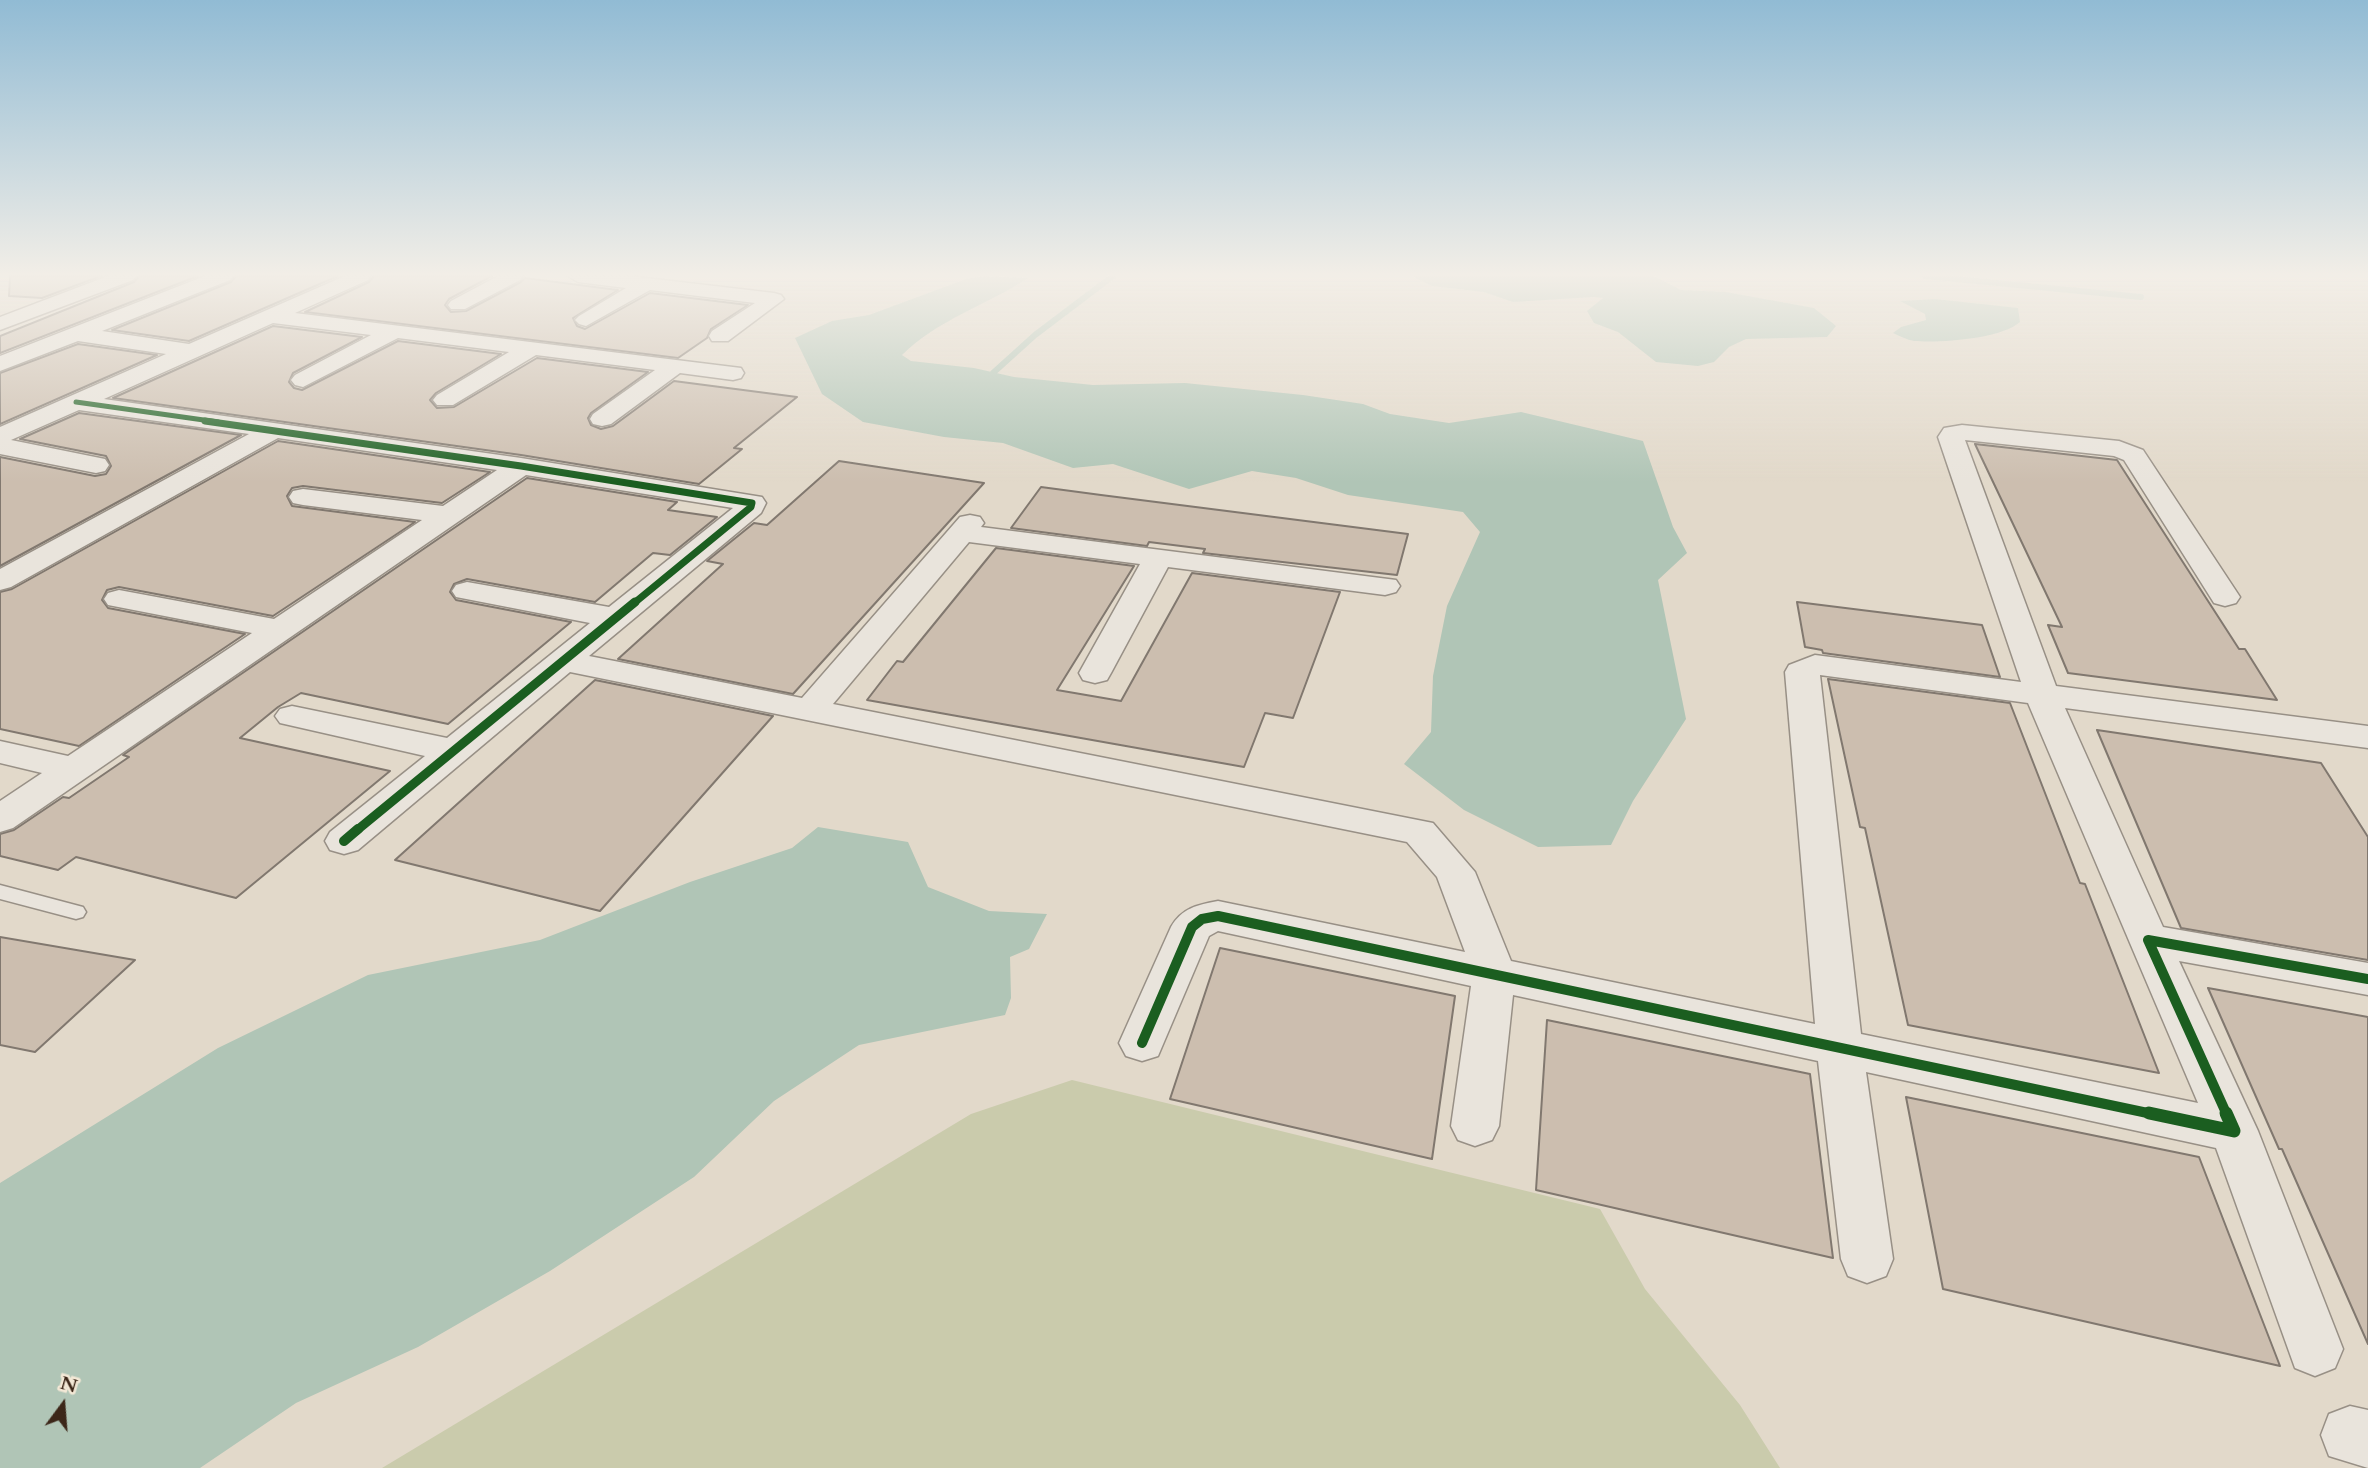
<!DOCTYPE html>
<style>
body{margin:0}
#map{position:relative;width:2368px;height:1468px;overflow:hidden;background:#e2d9ca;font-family:Cardo,serif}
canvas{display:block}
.north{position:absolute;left:28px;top:1370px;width:70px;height:70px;-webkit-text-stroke:5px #f3e8d6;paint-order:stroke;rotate:16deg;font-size:19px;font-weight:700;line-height:28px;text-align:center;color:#3c2719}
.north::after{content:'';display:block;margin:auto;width:24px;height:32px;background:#3c2719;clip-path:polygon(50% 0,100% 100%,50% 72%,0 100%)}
</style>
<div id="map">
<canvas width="2368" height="1468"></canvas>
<div class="north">N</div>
</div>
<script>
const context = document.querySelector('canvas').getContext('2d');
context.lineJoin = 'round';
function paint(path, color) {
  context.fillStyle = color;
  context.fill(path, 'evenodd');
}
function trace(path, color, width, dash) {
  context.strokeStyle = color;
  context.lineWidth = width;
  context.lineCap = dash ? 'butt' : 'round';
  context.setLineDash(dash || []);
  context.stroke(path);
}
const green = new Path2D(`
 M1072,1080L1600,1209L1645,1289L1740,1405L1780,1468H382L971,1114Z`);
const water = new Path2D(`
 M984,276L1028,278C987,305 937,320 902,355L911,361L974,368L1014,377L1093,385L1185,383L1303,395L1363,404L1390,414L1449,423L1521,412L1643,441L1673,527L1687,553L1658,580L1686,719L1633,801L1611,845L1538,847L1464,810L1404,764L1431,732L1433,676L1447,606L1480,532L1463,512L1348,495L1296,478L1252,471L1189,489L1113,464L1073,468L1003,443L944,437L863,422L822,394L795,338L832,321L869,315L966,279Z
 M1412,276H1654L1681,290L1726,292L1814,308L1836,326L1827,337L1746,339L1729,347L1714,362L1698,366L1656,362L1618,332L1594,323L1587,311L1603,298L1594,297L1513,302L1484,292L1432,286Z
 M1935,299L2018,308L2020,322C2001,339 1940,343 1914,341C1907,340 1900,336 1893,333L1901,327L1926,320L1925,314L1900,301Z
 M818,827L908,842L928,887L989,911L1047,914L1029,949L1010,957L1011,998L1005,1015L859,1045L774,1101L694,1177L550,1271L418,1347L296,1403L200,1468H0V1183L218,1048L368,975L540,940L690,882L792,848Z`);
const stream = new Path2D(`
 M1925,276L2141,297
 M993,373L1035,335L1113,276`);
const building = new Path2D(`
 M10,276H101L42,298L9,296Z
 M139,276H198L0,353V336L134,282Z
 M236,276H338L189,341L112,330L231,282Z
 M374,276H492L449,299L445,305L451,312L466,311L521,282L525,278L618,290L573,318L577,326L585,329L650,293L748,305L711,329L707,338L678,358L305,312L369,282Z
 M273,326L362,337L293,373L289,382L294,388L302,390L398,341L501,354L436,393L430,400L437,408L454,407L537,358L648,372L591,413L588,418L591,425L601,429L613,426L674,381L797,397L734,448L742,449L699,484L521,455L113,398Z
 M78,344L157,355L0,424V373Z
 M79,413L241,435L0,566V457L95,476L106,474L111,466L106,456L20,439Z
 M278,441L490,472L442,503L303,486L292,488L287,496L292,506L415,522L273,616L119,587L107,590L102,600L108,608L245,634L79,746L0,729V592L12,589Z
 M1975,444L2117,460L2239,649H2245L2277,700L2068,673L2048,625L2062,627Z
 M839,461L984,483L793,694L618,659L723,564L707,561L754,523L767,525Z
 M527,478L677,502L668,510L717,517L670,555L653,553L595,602L467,579L454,584L450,592L456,600L571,622L448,724L301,693L278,707L240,738L390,771L236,898L76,857L58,870L0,856V834L14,830L63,797L69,798L129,757L123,755Z
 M1041,487L1101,495L1408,534L1397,575L1203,553L1205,549L1149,542L1147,546L1011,528Z
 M996,548L1134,566L1057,690L1121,701L1192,573L1340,592L1293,718L1265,713L1244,767L867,700L897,661L903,662Z
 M1797,602L1982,625L2000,677L1823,653L1822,650L1805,647Z
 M1828,679L2010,703L2080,883L2085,884L2159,1073L1908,1025L1865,828L1860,827Z
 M595,680L773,716L600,911L395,860Z
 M2097,730L2321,763L2368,837V960L2181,928Z
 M0,937L135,960L35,1052L0,1045Z
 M1220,948L1455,996L1432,1159L1170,1099Z
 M2208,988L2368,1017V1344L2282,1149H2279Z
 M1547,1020L1810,1074L1833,1258L1536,1190Z
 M1906,1097L2199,1157L2280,1366L1943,1289Z`);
const lane = new Path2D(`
 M0,885L83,907L86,912L83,917L76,919L0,899Z`);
const street = new Path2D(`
 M108,276H136L133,280L0,330V317Z
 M205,276H233L230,280L102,331L189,344L345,276H371L368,280L295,313L741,368L744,373L741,378L733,380L680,373L611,424L602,426L593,424L590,419L593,414L655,370L536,355L453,405H437L433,400L437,395L509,352L398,338L303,387L295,385L291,380L295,375L371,335L273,323L104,399L521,458L762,497L766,503L761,513L589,656L802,698L960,517L970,515L980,517L984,523L981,527L1396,580L1400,586L1396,592L1385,595L1168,567L1111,673L1107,680L1095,683L1083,680L1079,673L1140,564L969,542L833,704L1433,823L1475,872L1511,961L1815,1024L1785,672L1789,665L1815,655L2021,682L1938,437L1944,428L1962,425L2119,441L2143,450L2240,597L2236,603L2225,606L2214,603L2124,460L2114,456L1965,440L2056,686L2368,726V748L2065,708L2163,927L2368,963V995L2179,961L2258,1131L2343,1349L2335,1368L2315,1376L2295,1368L2216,1148L1866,1072L1893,1259L1886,1276L1867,1283L1848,1276L1841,1259L1818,1061L1513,995L1499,1126L1492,1140L1475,1146L1458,1140L1451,1126L1471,986L1218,931L1209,936L1158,1056L1142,1061L1126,1056L1119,1043L1171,927C1182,908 1197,905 1218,901L1465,952L1437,877L1407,842L570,672L358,850L344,854L330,850L325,841L330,832L425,756L280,723L275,716L280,709L292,706L447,738L590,623L456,597L452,591L456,585L467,582L609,607L733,508L526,475L13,828L0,832V801L42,773L0,763V741L68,756L252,633L108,605L104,599L108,593L119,590L274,619L422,520L303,505L293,503L289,497L293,491L303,489L443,506L497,470L278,438L11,587L0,590V569L249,434L79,410L11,440L105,459L109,465L105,471L96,473L0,454V427L166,354L78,341L0,371V356ZM1820,675L2028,703L2198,1103L1861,1034Z
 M498,276H523L520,280L465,309H451L448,305L451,301Z
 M568,276H629L774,293L781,295L784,299L728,341H712L709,336L712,331L755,303L650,290L586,326L579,324L575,320L579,316L626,288L578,282Z
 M2350,1406L2368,1410V1468L2329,1456L2321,1435L2329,1414Z`);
const cyclewayFar4 = new Path2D(`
 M76,402L218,422`);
const cyclewayFar3 = new Path2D(`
 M205,421L521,466L752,503L751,507L633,604`);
const cyclewayFar2 = new Path2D(`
 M356,831L635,602`);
const cyclewayFar1 = new Path2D(`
 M344,841L358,829
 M1142,1043L1192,927L1202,919L1218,916L2157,1115
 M2227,1115L2148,940L2368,979`);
const cycleway = new Path2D(`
 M2149,1113L2234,1131L2226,1113`);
paint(green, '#cacbac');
paint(water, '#b0c5b6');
trace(stream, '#b0c5b6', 6);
paint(building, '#ccbeaf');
trace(building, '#81786f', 2);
trace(lane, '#989086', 3);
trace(street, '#989086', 3);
paint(lane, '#e9e4dc');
paint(street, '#e9e4dc');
trace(cyclewayFar4, '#1b5e20', 5);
trace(cyclewayFar3, '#1b5e20', 7);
trace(cyclewayFar2, '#1b5e20', 9);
trace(cyclewayFar1, '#1b5e20', 10);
trace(cycleway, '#1b5e20', 13);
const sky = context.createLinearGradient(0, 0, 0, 482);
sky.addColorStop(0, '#91bbd4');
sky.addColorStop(0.57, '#f2eee7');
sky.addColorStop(1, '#f2eee700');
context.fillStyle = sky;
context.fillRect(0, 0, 2368, 482);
</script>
